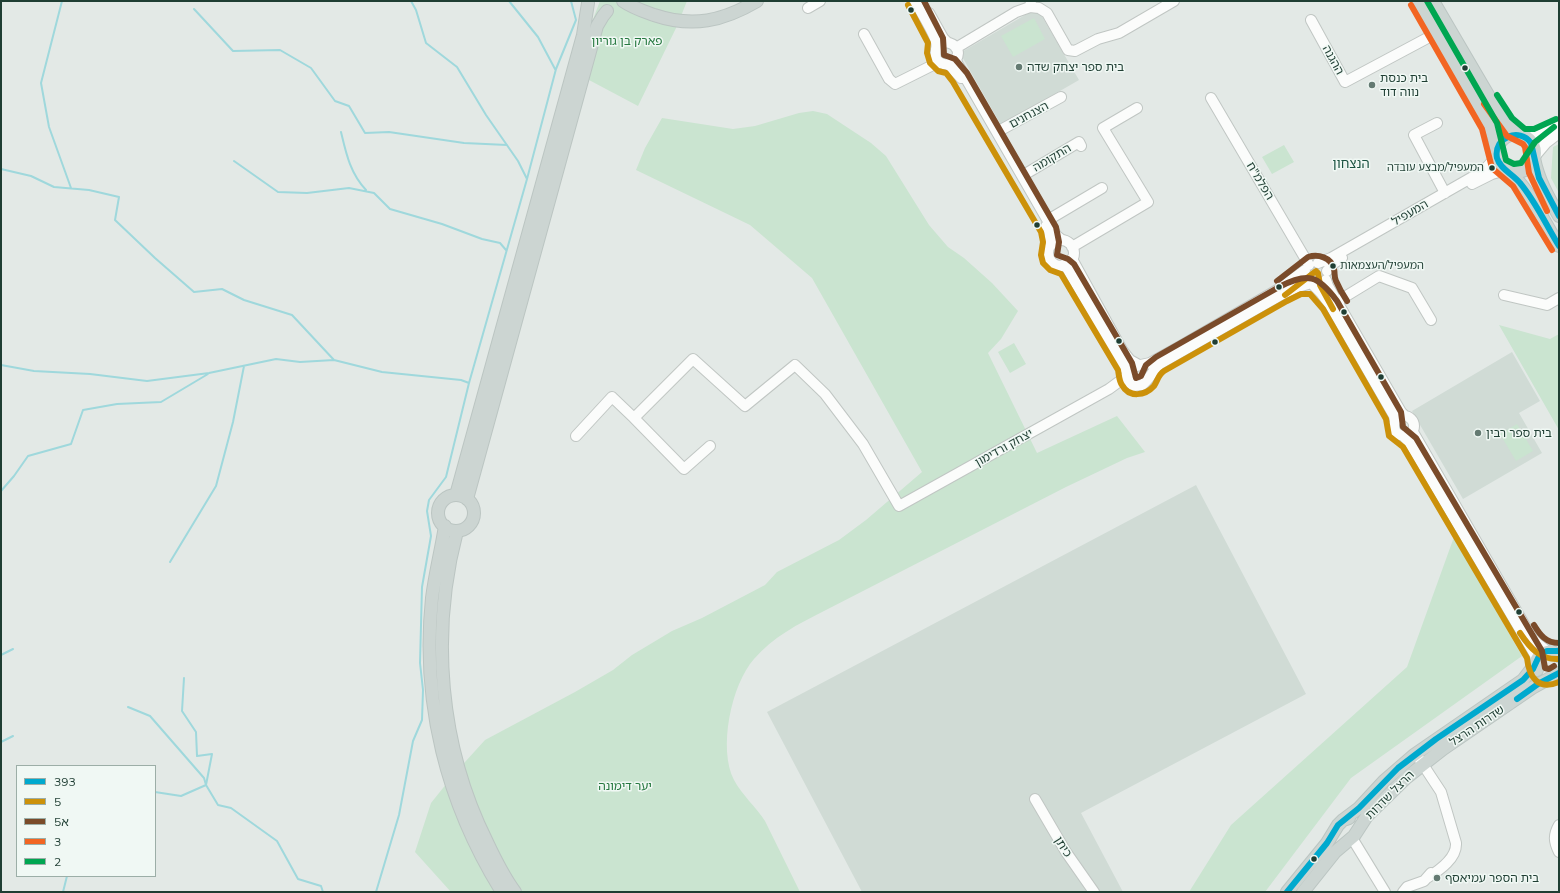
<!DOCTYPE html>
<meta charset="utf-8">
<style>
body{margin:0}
#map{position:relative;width:1560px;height:893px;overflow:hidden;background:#e3e9e6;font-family:Mulish,"Noto Sans Hebrew",sans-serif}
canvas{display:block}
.frame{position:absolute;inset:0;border:2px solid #1f3e33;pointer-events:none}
.legend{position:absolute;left:16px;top:765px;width:140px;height:112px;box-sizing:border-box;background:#f0f8f4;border:1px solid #9caea7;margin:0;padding:5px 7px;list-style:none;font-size:12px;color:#1f3e33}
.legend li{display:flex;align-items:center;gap:8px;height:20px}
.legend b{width:20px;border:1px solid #9caea7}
</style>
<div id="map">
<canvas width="1560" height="893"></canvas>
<div class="frame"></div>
<ul class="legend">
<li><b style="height:5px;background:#00a9ce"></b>393</li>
<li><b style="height:5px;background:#cc910a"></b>5</li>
<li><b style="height:5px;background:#7a4b2a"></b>5א</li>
<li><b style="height:5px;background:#f26522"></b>3</li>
<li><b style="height:5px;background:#00a651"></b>2</li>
</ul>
</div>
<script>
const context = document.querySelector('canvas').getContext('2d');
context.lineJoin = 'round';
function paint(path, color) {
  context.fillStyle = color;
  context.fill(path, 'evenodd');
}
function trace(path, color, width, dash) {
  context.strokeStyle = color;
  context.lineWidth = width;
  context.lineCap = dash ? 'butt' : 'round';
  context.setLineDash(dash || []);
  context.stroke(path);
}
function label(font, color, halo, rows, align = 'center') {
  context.font = font + ' Mulish,"Noto Sans Hebrew",sans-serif';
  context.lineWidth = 3;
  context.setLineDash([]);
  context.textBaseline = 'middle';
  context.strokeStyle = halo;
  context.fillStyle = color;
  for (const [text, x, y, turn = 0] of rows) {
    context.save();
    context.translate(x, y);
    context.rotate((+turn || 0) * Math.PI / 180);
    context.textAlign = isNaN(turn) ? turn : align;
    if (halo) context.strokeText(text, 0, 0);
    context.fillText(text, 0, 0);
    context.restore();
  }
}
const built = new Path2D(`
 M1037,8L1079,80L1001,125L960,53Z
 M1512,352L1540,401L1519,413L1542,453L1463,499L1412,411Z
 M1196,485L1306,694L1081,813L1123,892H862L767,712Z`);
const green = new Path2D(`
 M600,1H687L677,26L638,106L589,80L583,74L582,48Z
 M1034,18L1045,39L1013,57L1001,36Z
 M813,111L827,114L833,118L871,143L886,156L929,225L948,247L964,258L992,283L1018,311L1001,339L988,353L1037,453L1117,416L1145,452L1127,458L1066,487L824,611C798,624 773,637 754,659C731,685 718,749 734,780C742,795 756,807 765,821L800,892H451L415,852L431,803L455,773L485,740L575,692L613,670L632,655L672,631L702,618L765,585L777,572L839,540L866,520L922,472L812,278L750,225L636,170L645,148L662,118L733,129L755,126L799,113Z
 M1559,144V193L1551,178L1553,147Z
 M1284,145L1294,162L1272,174L1262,157Z
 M1499,325L1550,339L1559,334V430Z
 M1014,343L1026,364L1010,373L998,352Z
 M1517,424L1533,451L1516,461L1500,434Z
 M1454,537L1522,656L1351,778L1265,892H1189L1231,825L1407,667Z`);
const stream = new Path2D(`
 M62,1L41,83L49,127L71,188
 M411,1L416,10L426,43L457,67L486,115L518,161L527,179
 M509,1L538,37L555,69
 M194,9L233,51L280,50L311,68L335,101L349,106L365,133L389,132L464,143L507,145
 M341,132C346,153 350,173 366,190
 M234,161L278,192L307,193L349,188L374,193L390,209L442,224L482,239L500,243L506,250
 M1,169L31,176L54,187L89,190L119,197L115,220L155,258L194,292L222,289L244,300L292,315L334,360L382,372L461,380L469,383
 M1,365L34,371L90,374L147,381L209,373L276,359L300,362L334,360
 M1,491L14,476L28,456L71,444L83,410L117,404L161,402L208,374
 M170,562L216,486L233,422L244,366
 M1,655L13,649
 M128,707L150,716L204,778L206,785L218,805L231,808L277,841L298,879L321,886L323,892
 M1,742L13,736
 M155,792L181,796L206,785L212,754L197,756L196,732L182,711L184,678
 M63,892L67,876
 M376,892L399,815L413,741L422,720L423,690L420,663L422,587L431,536L427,511L429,500L446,477L469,383L527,179L556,69L576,20L571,1`);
const minor = new Path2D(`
 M915,1C920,11 934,32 936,42C938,49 933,54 937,60C942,66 952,66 956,59C964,47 945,35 936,49
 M1031,1L1030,7L1039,8L1047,13L1068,50L1075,51L1098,39L1119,33L1174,1
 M808,8L820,1
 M929,13L943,38L947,42
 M1311,20L1345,82L1448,27
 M864,34L889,79L895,84L939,62
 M956,48L1016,12L1030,7
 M956,58L957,63L1056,235L1062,240
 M948,64L961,78
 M1211,98L1309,265
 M1437,123L1414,135L1445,193
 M997,132L1061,97
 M1528,138L1539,135L1559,126
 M1535,156L1546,143L1559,133
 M1022,176L1079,142L1081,146
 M1472,184L1492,174L1506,170
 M1048,220L1102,188
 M1046,226L1049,230L1051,245
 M1048 253a13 13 0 1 1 26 0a13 13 0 1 1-26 0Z
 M1072,247L1148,202L1103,128L1137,108
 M1072,259L1122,350L1130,360L1139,365
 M1318,263L1331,258L1476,175L1486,168L1497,156
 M1063,265L1067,268L1128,374
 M1305,270L1279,289L1179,347L1150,363L1136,366L1130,370L1127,376L1129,382L1133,386L1142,385C1150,379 1152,371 1160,364L1283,294L1298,287L1308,284
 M1327,271L1334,263L1342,258
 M1326,280L1328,286L1401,412L1405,416
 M1314,286L1321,293L1330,305L1394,416L1395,422
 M1504,295L1547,305L1559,298
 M1338,301L1379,276L1412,288L1431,320
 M1394 426a10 10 0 1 1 20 0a10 10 0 1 1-20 0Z
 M1413,432L1532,638L1538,644L1547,651
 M576,436L612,397L634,418
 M1403,436L1409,442L1535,655L1536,661
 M710,446L684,469L634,418L693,359L745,406L795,365L825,394L863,444L899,506L1109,389L1128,375
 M1416,754L1441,792L1456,843C1457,858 1440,870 1427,878
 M1035,799L1066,852L1094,892
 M1559,825C1553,835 1554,842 1559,852
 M1352,838L1385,892
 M1403,892L1407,887L1424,881L1431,873`);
const major = new Path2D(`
 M623,1C633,8 643,11 654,15C693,28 723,21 757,1
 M1418,1L1490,126L1494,138L1497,153
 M1433,1L1491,100L1511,128L1519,135
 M1497 153a19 19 0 1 1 38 0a19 19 0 1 1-38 0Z
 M1534,158C1538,179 1548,197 1559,216
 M1508,171C1528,186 1545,224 1559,246
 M456,495L583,35L588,3
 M438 513a18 18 0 1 1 36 0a18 18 0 1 1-36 0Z
 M467,499L597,26L603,16L607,11
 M445,526C441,551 435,574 432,598C421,703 447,804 502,892
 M457,531C430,633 439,746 487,842C495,859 504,877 515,892
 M1537,670L1536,661L1540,654L1551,651L1559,656
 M1343,820L1359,808L1384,781L1414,755L1523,680L1536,663
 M1287,892L1327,843L1338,825L1343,820L1349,818
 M1303,892L1335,852L1354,836L1367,816L1406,778L1443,749L1532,688L1559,673`);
const bus1 = new Path2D(`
 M1559,216L1539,178L1531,143C1520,127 1493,137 1497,158C1500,169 1513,174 1520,183C1536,202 1546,225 1559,246
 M1517,699L1538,684L1559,673
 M1287,892L1327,843L1338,825L1359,808L1398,768L1436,739L1523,680L1533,669L1540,654L1547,651H1559`);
const bus2 = new Path2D(`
 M908,5L928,43L927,53L930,63L938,71L946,73L953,82L1041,232L1043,242L1041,255L1043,263L1050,270L1061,274L1118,370C1119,375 1119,381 1122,385C1129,398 1145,396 1154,386C1158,380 1158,375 1164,371L1287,301L1301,294H1310L1323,309L1386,419L1389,436L1403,447L1527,658C1529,677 1538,691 1559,682
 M1285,295L1316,271L1318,273L1320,285L1333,309
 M1520,633C1530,648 1540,660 1559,659`);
const bus3 = new Path2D(`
 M924,1L943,38L944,55L955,59L967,73L1056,227L1059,242L1057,255L1068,259L1074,264L1132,363L1136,378L1141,376L1146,365L1156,357L1279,287C1308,272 1318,275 1337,301L1401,412L1403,427L1416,438L1542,651L1545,668L1549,669L1554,666
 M1277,281L1308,257C1318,254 1331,257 1334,269C1335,273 1334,277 1336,281C1339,288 1343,295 1347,301
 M1534,625C1540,635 1546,643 1559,643`);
const bus4 = new Path2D(`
 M1411,5L1482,129L1492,168L1513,186L1552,250
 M1484,104L1507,136L1523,144L1525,147L1529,173L1547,211`);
const bus5 = new Path2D(`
 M1427,1L1497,123L1506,160L1514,164L1521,163L1535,142L1554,127
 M1497,95L1512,118L1525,129H1534L1556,119`);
const markers = [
 [911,10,3.5,"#1f3e33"],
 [1019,67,4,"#647a72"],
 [1465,68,3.5,"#1f3e33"],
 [1372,85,4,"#647a72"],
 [1492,168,3.5,"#1f3e33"],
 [1037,225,3.5,"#1f3e33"],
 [1333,266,3.5,"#1f3e33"],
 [1279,287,3.5,"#1f3e33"],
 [1344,312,3.5,"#1f3e33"],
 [1119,341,3.5,"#1f3e33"],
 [1215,342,3.5,"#1f3e33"],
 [1381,377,3.5,"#1f3e33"],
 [1478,433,4,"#647a72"],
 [1519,612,3.5,"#1f3e33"],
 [1314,859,3.5,"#1f3e33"],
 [1437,878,4,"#647a72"]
];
const busNames = [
 ["המעפיל/מבצע עובדה",1484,168],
 ["המעפיל/העצמאות",1340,266,"left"]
];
const parkNames = [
 ["פארק בן גוריון",627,41],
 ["יער דימונה",625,786]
];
const streetNames = [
 ["ההגנה",1333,60,61],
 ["הצנחנים",1029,115,-28],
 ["התקומה",1052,158,-31],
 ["הפלמ\"ח",1260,181,59],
 ["המעפיל",1410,213,-30],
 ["יצחק ורדימון",1004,448,-29],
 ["שדרות הרצל",1477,726,-34],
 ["הרצל שדרות",1390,795,-45],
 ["כיתן",1063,847,58]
];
const poiNames = [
 ["בית ספר יצחק שדה",1027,67],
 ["בית כנסת",1380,78],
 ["נווה דוד",1380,92],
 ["בית ספר רבין",1486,433],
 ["בית הספר עמיאסף",1445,878]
];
const neighbourhoodNames = [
 ["הנצחון",1351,164]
];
paint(built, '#d0dbd5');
paint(green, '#cae4d0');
trace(stream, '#9fd8dc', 2);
trace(minor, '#c0c6c3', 12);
trace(major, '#bbc5c2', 14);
trace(minor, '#fbfcfb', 10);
trace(major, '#ccd5d2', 12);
trace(bus1, '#00a9ce', 6);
trace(bus2, '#cc910a', 6);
trace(bus3, '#7a4b2a', 6);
trace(bus4, '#f26522', 6);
trace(bus5, '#00a651', 6);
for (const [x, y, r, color] of markers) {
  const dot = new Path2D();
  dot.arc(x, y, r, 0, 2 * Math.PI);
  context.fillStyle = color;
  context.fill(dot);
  trace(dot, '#f0f8f4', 1.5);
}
label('11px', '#1f3e33', '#f0f8f4', busNames, 'right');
label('12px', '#25783f', '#f0f8f4', parkNames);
label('12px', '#1f3e33', '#f0f8f4', streetNames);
label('12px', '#1f3e33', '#f0f8f4', poiNames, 'left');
label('13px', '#195240', '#f0f8f4', neighbourhoodNames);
</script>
